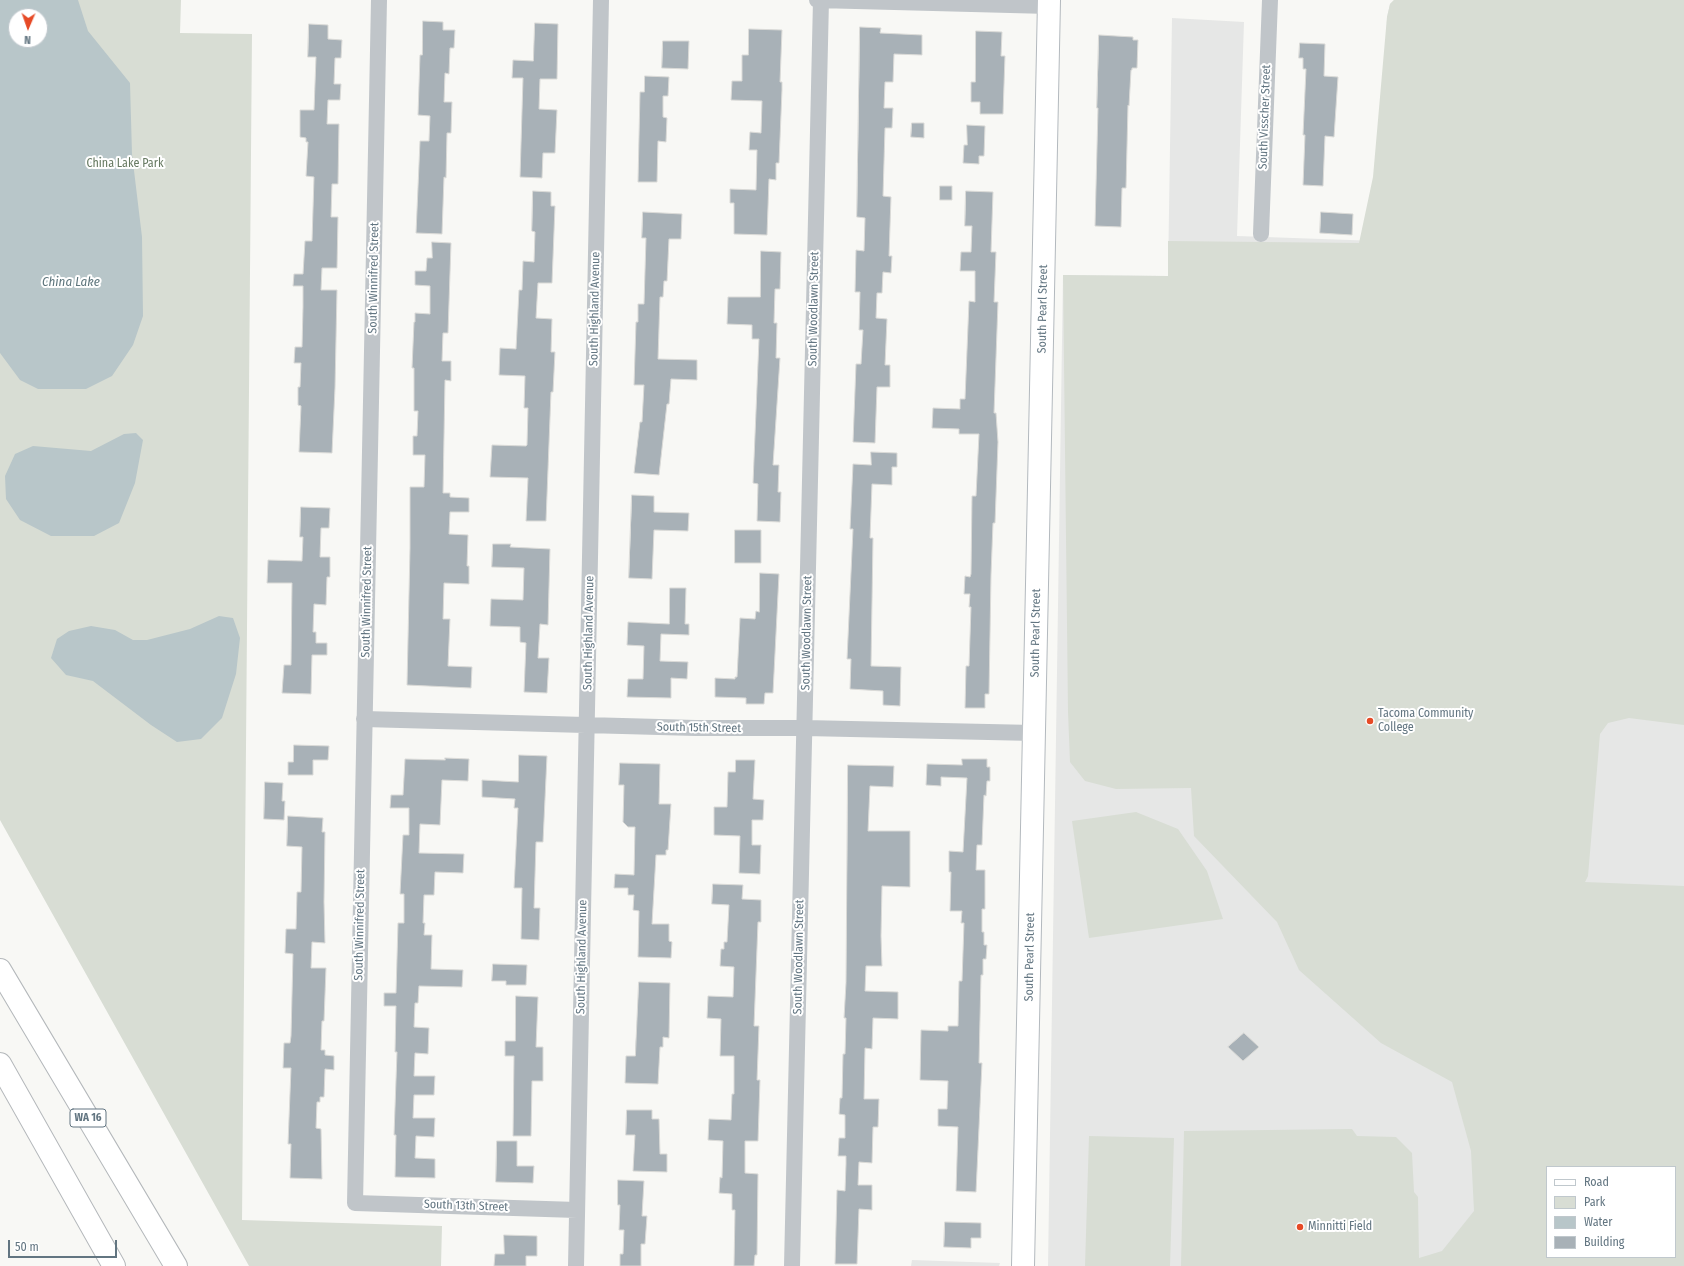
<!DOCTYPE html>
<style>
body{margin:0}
#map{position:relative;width:1684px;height:1266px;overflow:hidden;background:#f8f8f5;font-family:"Fira Sans Condensed",sans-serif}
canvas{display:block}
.legend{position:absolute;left:1546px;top:1166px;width:130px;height:92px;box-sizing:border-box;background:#fff;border:1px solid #c0c8cd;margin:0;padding:5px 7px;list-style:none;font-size:12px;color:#627581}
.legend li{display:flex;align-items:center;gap:8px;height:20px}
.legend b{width:20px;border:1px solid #c0c8cd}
.north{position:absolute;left:8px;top:8px;width:40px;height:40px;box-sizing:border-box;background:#fff;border:1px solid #c0c8cd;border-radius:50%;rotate:182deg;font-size:11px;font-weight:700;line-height:16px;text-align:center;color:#627581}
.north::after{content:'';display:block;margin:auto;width:14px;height:18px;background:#e64a26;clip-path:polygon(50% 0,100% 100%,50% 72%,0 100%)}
.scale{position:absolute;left:8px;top:1240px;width:109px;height:18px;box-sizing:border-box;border:2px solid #627581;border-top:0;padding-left:5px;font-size:12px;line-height:14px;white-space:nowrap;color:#627581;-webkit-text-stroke:3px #fff;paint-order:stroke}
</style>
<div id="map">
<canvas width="1684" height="1266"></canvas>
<ul class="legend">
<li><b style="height:5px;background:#fff"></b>Road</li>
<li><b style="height:11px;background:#d8ddd4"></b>Park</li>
<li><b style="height:11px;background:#b8c6c9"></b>Water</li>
<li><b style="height:11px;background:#a8b1b7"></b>Building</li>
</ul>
<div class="north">N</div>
<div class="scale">50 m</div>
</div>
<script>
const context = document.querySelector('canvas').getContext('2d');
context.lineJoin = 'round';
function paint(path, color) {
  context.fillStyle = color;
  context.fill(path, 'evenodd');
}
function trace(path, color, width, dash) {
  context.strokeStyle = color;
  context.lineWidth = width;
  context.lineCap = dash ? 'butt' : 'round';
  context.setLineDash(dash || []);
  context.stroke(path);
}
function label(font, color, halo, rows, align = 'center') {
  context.font = font + ' "Fira Sans Condensed",sans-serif';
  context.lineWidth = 4;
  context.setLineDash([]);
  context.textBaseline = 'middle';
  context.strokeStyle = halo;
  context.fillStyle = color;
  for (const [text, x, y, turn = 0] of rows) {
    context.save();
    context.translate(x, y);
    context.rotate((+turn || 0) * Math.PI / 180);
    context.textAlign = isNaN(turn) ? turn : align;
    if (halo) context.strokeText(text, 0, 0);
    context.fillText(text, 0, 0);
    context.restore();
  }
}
const built = new Path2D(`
 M1394,0H1684V1266H1048L1063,275L1168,276L1172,18L1244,22L1237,236L1378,241L1387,17L1390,4ZM1547,1167H1675V1257H1547Z
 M912,1260L1000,1263L999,1266H911Z`);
const green = new Path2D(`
 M0,0H181L180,33L252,34L242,1220L442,1226L441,1266H249L0,820ZM16,16H40V40H16Z
 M1394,0H1684V725L1629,718L1608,723L1600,734L1588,876L1585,882L1684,886V1266H1181L1184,1131L1352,1129L1357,1136L1396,1137L1412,1153L1414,1192L1418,1197L1419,1258L1442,1251L1474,1211L1471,1151L1452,1082L1381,1043L1299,970L1277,922L1194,836L1191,788L1116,789L1085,781L1070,762L1068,712L1063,275L1168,276V241L1359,243L1373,177L1387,17L1390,4ZM1547,1167H1675V1257H1547Z
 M1136,812L1178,829L1207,871L1223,919L1089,938L1072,821Z
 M1089,1136L1174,1138L1170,1266H1085Z`);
const water = new Path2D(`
 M0,0H78L88,31L130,83L132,154L142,237L143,316L133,345L112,376L86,389H38L20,380L0,353ZM16,16H40V40H16Z
 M136,433L143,440L135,483L119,523L94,536H51L20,520L6,499L5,476L15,454L33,446L91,451L124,434Z
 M219,616L233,618L240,638L236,674L222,718L201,739L177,742L151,725L93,681L66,675L51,658L57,639L69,631L91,626L115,630L133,640H147L190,629Z`);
const building = new Path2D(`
 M423,21L443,22V30H455L454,48H450L449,74L445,73L444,102H452L451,133H447L446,178L444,177L442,234L416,233L420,141H429L430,116L418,115L420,55H422Z
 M535,23L558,24L557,79H540L539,109L557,110L555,153H543L542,178L520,177L523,78H512L513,60L533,61Z
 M309,24L328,25V39L342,40L341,58H335L334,84H341L340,100H328L327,124H339L338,184H332L331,217H338L337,268H322L321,290H337L335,388L332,453L299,452L301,406L298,405V387H300L301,363H294L295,347H302L303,307V286H293L294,274H303L305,241H312L314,177L306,176L308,142H306V138L300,137V110H314L316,57H308Z
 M860,27L881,28L880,33L922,35V55L894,54L893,82H885L884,108H893L892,128H885L883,196L891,197L889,256H892L891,273L883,272L882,293H877L876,318L887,319L885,365H890V387H877L875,443L853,442L856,364H861L863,330H859L860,292H855L856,250L864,251L865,218L857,217Z
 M749,29L782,30L780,82H782V90L779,163H776V180L769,179L767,235L734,234V203H730V189L756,190L757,150H749L750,132L761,133L762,101L731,100L732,81H742V55H748Z
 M976,31L1002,32L1001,56H1005L1003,114H980V102H971V82H975Z
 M1099,35L1133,37V40H1138L1137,68H1132V70H1131L1129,106L1128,105L1126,188H1122L1121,227L1095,226L1098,108H1097Z
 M663,41H689L688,69L662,68Z
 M1300,43L1325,44L1324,76L1338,77L1334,137L1325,136L1323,186L1303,185L1305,135H1303L1306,69H1303V58H1299Z
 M645,76L669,77L668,96H663V117L667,118L666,142L658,141L657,182H638L640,92H644Z
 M912,123H924V138L911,137Z
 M967,125L985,126L984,156H979V164L963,163L964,145H967Z
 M940,186H952V200H940Z
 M533,191L551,192V206H555L552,283H538L536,318L552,319L551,352H555L553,392H551L546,521H526L528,478L490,477L492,445L526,446L527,445L528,408H524L525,376L499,375L500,348L516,349L519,290H522L523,261L534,262L535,232L532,231Z
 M966,191L993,192L991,252H996L994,302H998L994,413H996L998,442L995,523H993L991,575L989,694H985V708H965L966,666H969L971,607H969L970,594H964L965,576L970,577L971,574L972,496H976L979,434H959V429L932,428L933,408L960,409V399H965L969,301L975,302V271H960L961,252H971L972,226H965Z
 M643,212L682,214L681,239H669L667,281H664L663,297H660L658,359L697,360V380L671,379L669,404H667L659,475L634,473L640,422H642L644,385H634L636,322H638V304H644L646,238H642Z
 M1321,212L1353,214L1352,235L1320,233Z
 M432,242L451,243L448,333H443L442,361H451V381L445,380L443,493H450V497L469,498V512H450L449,534L468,535L467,566H469V584L444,583L443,619H450L448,666L472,667L471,688L407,685L410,548V487H424L425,455H413V436H417L418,411H414V368H412L414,322H415V313L430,314V286L415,285V271H426L427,258H432Z
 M761,251L781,252L780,289H775L774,323H777L776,358H780L773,465H779L778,492H781L780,522L757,521L758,484L753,483L759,339H752V325L727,324L728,297H760Z
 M871,452L897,453V467H892V485L872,484L870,538H873L871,666L901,667L900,706L883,705V691L850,689L851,659H847L853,529H850L853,464L871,465Z
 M632,495L654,496V512L689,513L688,531L654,530L652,579L629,578Z
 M301,507L330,508L329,528H321L320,557H330V577H327L326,605L314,604L313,632H316V643H327V655H312L311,694L282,693L284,665H291L292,583H267L268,560L302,561L303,537H300Z
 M735,530H761V563H735Z
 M493,544H511L510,547L550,549L548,625L540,624L538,658H549L547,693L524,692L526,643L520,642V627L490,626L491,599L523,600L524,568L492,567Z
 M760,573L779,574L773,693H765L764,704H746V698L715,697V678L735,679V677H737L740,618L755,619L756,611L759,612Z
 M670,588H686L685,624H689V635L661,634L660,661L688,662L687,679L671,678V698L627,697L628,679H643L644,646L627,645L628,622L669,624Z
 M294,745L329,746L328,760H313V775H288V762H293Z
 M519,755L547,756L543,842H536L534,908H540L539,940L521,939L522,888H514L518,808H514L515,799L482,797V780L518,782Z
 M445,758L469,759L468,781L442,780L440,825L420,824L419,853L464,854L463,873L435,872L434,895H424L423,923H425L424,935H432L431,969L463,970L462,987L419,986L418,1003H415L414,1027L429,1028L428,1054L415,1053L414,1076H435L434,1095H414L413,1118H435L434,1137L416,1136L415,1158L435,1159V1178L395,1177L396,1135H394L397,1052H395L396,1006H384V993H396L398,923H404V894H400L403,835H409V808H390L391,795H403L405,759L445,760Z
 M962,759H987V767H990V781H987L986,796L984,795L982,845H977L976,870H985V909H982V932H984V945H987L986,959H983V975H981L979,1063H982L976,1192L956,1191L958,1127L938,1126V1109H947L948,1081L920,1080L921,1030L948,1031V1026H958L959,981H962L964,923H961L962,911H950L951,872H949V851L963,852L967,778L941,777V786L926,785L927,764L962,765Z
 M736,760H755L753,799L764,800L763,820H752V845H761L760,874L739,873L740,836L714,835V807H727L728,772H735Z
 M620,763L660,764L659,804H671L668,850H666V855H656L652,924H669V941L672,942L671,958L638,957L639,911L633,910L634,895H628V888H614L615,874L634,875L635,827H628L623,822L624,785H619Z
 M848,765L894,766L893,787L870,786L868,831H910V887L882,886L881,936L882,966H866L865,991L898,992V1019L873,1018L872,1049L865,1048L864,1099H879L878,1127H873L872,1163L859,1162L858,1185H872V1210L859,1209L857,1264H835L837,1190L845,1191L846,1164V1156H838L839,1138H845V1115L839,1114L840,1098H842L843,1054H845L846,1018H844L846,983Z
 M265,782L283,783L282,801H285L284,820L264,819Z
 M288,816L323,818L322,832H325L324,902L325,943L312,942L311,968H326L324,1021H322L321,1050H325V1055L334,1056V1070L325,1069L324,1097H320V1102H317L316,1128L321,1129L322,1179L290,1178L291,1144H288L291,1068H283L284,1043H290L291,1036L293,954L285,953L286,929H296L297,892H301L302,847L287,846Z
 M713,884L743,885L742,899L761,900V922H758L754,1026H759L757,1080H760L758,1141H745V1173L758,1174L757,1255H755L754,1266H734L735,1210H732V1194L719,1193L720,1177L722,1178L723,1141L708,1140L709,1119L731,1120L732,1094H734V1056H720L721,1019L707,1018L708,996L733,997L734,967L720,966L721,949H724V942H727L729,905L712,904Z
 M493,964L527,965L526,985H506V981H492Z
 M639,982L670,983L669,1038L663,1037V1047H660L658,1084L625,1083L626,1056H635Z
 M516,996L538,997L536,1047H543V1081H532L531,1136H513L514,1056H505V1041H515Z
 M1244,1033L1259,1047L1243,1061L1228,1047Z
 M627,1110H652V1119H659L660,1154H667V1172L633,1171L635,1135H626Z
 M497,1141H517V1166H534L533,1183L496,1182Z
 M618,1180L644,1181L642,1216H647L645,1244H641V1266H620V1254H623L624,1230H619L620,1205H618Z
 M945,1222L981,1223V1238H971V1248L944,1247Z
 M504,1235L537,1236V1256H526V1266H494L495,1254H504Z`);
const street = new Path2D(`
 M379,0L355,1203L577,1210
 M817,0L1049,6
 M1261,234L1270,0
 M364,719L696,728H805L1034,733
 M576,1266L601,0
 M792,1266L821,0`);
const secondary = new Path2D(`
 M1023,1266L1049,0`);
const highway = new Path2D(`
 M0,970L176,1266
 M0,1064L114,1266`);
const markers = [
 [1370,721,4,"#e64a26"],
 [1300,1227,4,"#e64a26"]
];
const shields = [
 [88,1118,36]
];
const shieldNames = [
 ["WA 16",88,1118]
];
const streetNames = [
 ["South Visscher Street",1265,117,-88],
 ["South Winnifred Street",374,278,-89],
 ["South Highland Avenue",595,309,-89],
 ["South Woodlawn Street",814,309,-89],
 ["South Pearl Street",1043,309,-89],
 ["South Winnifred Street",367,602,-89],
 ["South Highland Avenue",589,633,-89],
 ["South Woodlawn Street",807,633,-89],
 ["South Pearl Street",1036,633,-89],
 ["South 15th Street",699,728,1],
 ["South Winnifred Street",360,925,-89],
 ["South Highland Avenue",582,957,-89],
 ["South Woodlawn Street",799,957,-89],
 ["South Pearl Street",1030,957,-89],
 ["South 13th Street",466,1206,2]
];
const parkNames = [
 ["China Lake Park",125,164]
];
const poiNames = [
 ["Tacoma Community",1378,714],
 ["College",1378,728],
 ["Minnitti Field",1308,1227]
];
const waterNames = [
 ["China Lake",71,282]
];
paint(built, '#e6e7e6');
paint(green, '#d8ddd4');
paint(water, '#b8c6c9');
paint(building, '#a8b1b7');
trace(building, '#dadad7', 1);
trace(secondary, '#b3b9be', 24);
trace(highway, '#b4b8bb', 24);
trace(street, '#c0c5c9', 16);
trace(secondary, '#fff', 22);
trace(highway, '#fff', 22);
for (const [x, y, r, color] of markers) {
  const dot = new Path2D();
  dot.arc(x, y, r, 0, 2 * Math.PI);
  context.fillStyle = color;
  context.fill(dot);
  trace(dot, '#fff', 1.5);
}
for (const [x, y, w] of shields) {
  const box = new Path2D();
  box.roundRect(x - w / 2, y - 9, w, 18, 3);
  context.fillStyle = '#fff';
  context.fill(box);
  trace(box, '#627581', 1);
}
label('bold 11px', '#627581', null, shieldNames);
label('12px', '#627581', '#fff', streetNames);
label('12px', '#667961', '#fff', parkNames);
label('12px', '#627581', '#fff', poiNames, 'left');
label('italic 13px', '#5d757c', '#fff', waterNames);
</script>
